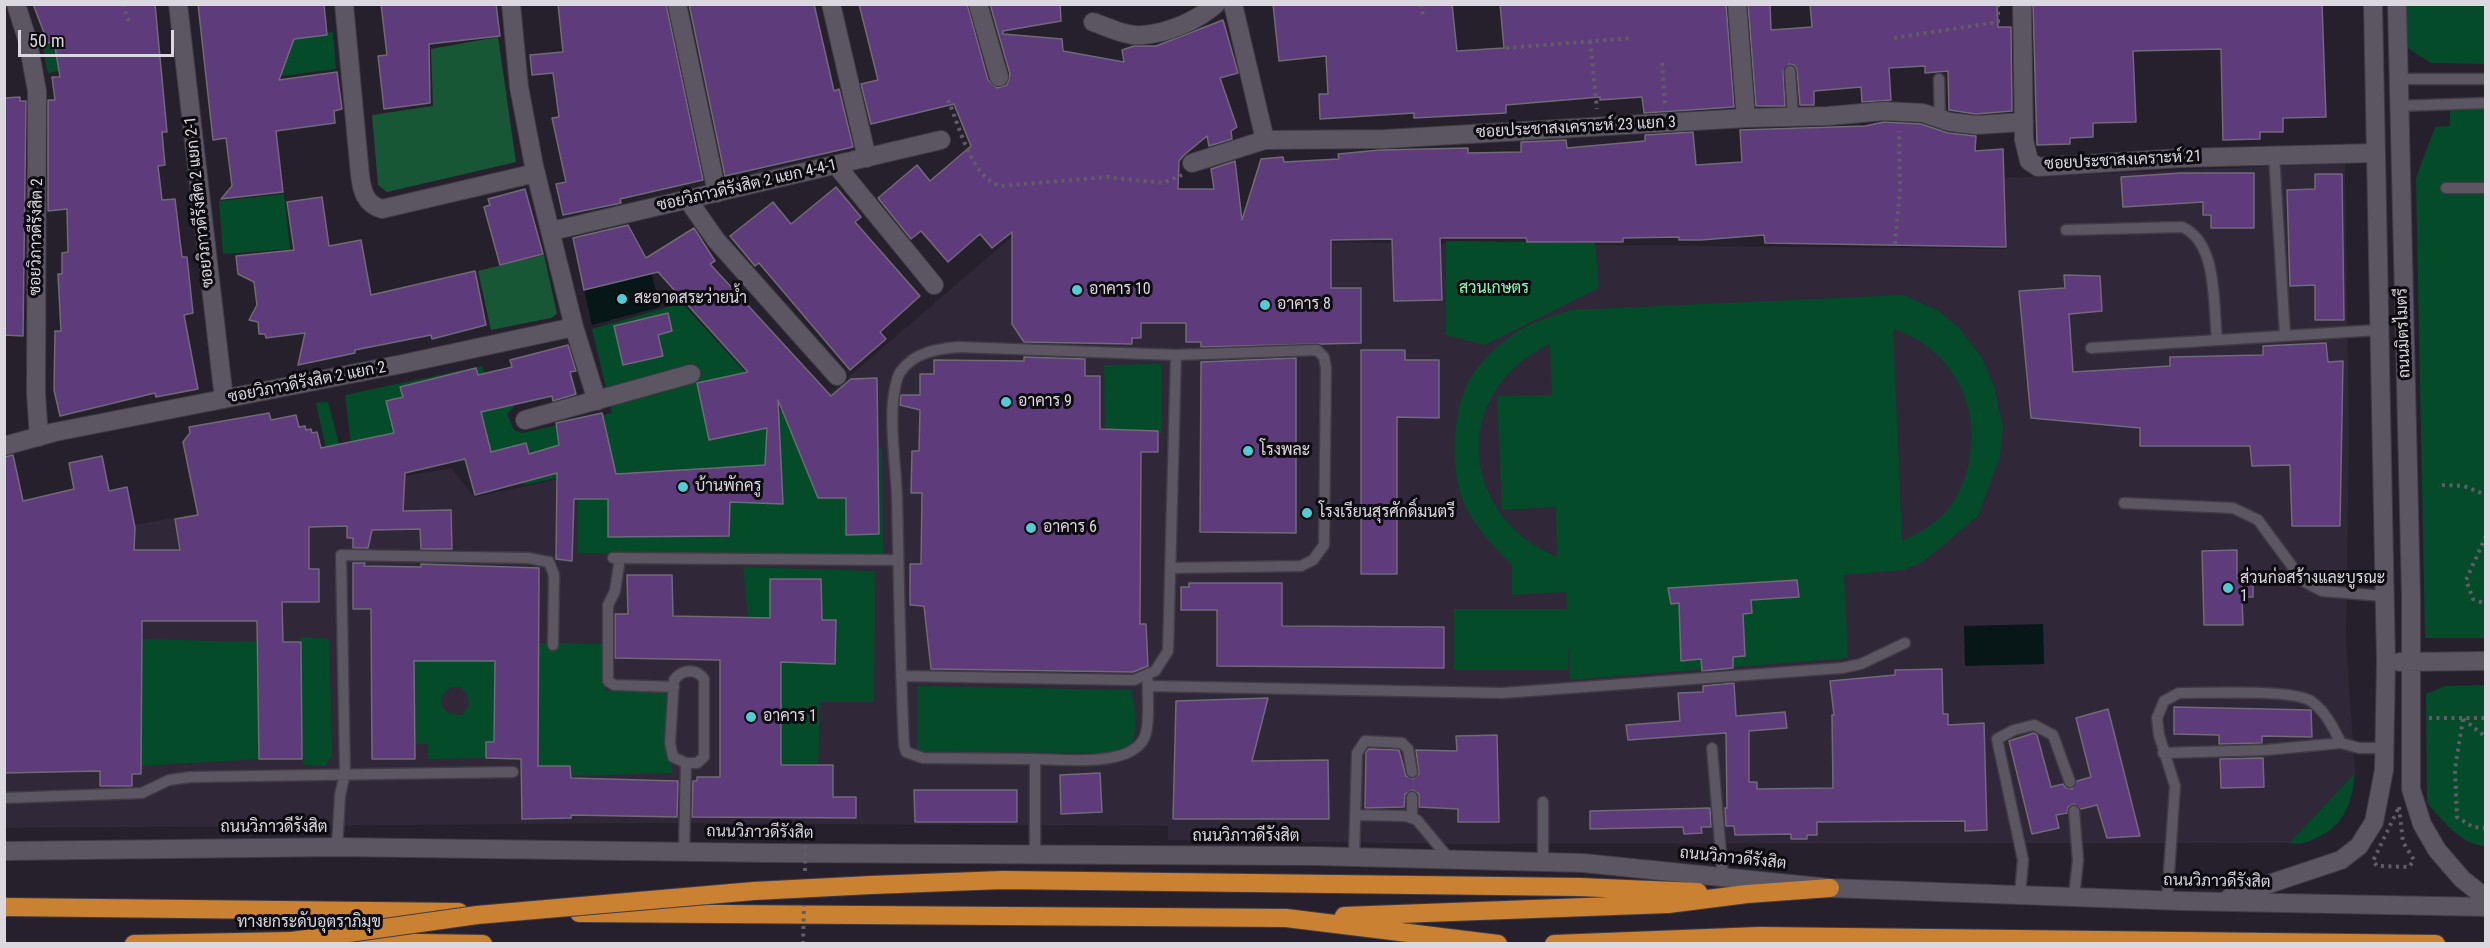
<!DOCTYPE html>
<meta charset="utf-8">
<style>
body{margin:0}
#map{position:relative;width:2490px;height:948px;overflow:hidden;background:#26202c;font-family:"Roboto Condensed",sans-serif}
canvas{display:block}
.frame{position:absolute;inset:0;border:6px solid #dbd8e0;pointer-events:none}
.scale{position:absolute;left:18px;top:30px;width:156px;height:27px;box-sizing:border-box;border:3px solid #dbd8e0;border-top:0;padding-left:8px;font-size:18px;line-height:21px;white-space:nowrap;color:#dbd8e0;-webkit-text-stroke:4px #0d0b10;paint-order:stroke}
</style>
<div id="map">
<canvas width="2490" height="948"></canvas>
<div class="frame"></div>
<div class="scale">50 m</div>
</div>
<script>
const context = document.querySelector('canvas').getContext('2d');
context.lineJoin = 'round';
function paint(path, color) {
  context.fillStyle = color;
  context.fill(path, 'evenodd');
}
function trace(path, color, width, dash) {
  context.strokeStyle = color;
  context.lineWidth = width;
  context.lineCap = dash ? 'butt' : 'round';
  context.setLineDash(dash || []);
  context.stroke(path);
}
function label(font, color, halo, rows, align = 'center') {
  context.font = font + ' "Roboto Condensed",Sarabun,sans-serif';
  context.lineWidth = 6;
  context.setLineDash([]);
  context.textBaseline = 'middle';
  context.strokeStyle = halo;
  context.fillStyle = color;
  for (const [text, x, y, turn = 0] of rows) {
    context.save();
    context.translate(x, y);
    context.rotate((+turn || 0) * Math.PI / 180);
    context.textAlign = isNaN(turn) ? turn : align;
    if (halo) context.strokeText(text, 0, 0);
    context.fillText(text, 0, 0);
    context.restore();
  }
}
const built = new Path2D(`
 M2345,163L2349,434L2346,640L2355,773L2289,843L1455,844L1168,840V826L653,823L5,828V548L451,468L475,497L787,430L1009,239L2007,249L2005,178Z`);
const green = new Path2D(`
 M2406,5H2485V64L2431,63L2406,47Z
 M333,32L336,69L273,77L271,41Z
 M54,41L59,71L48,73L42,45Z
 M2485,108V638H2425L2416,178L2435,127L2450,126V109Z
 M284,194L290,249L223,254L219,201Z
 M1446,241L1595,243L1599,288L1485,345L1446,335Z
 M1903,295L1939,311L1959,328L1982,358L1994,386L2003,428L2000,456L1978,516L1924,561L1904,570L1844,575L1848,658L1570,680L1568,644V670H1454V609H1567L1566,592L1512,595V565C1492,545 1470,522 1461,495C1450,462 1453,402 1473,374C1485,357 1502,341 1520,330C1535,321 1553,316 1571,310ZM1893,329C1949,348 1979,398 1970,457C1966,480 1956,505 1937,520C1927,529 1914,535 1902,541ZM1550,344L1552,395L1497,396L1502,510L1556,507L1557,557C1539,548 1521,539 1508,523C1455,460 1477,378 1550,344Z
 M682,303L791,422L793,425L788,430L882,448L883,556L578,553V473L526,485L458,457L351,444L345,395L482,366L494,396H524L507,414L514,430L522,433L612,413L592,329Z
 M1161,364L1162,433H1105L1104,365Z
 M328,402L350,486L335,489L316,403Z
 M743,567L875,571L874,702H820L818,765L763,769Z
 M300,637L329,639L332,755L326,766L303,765Z
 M142,639L257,642L259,759L141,766Z
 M535,643L602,644L606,691L668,692L672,773L577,776L535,774Z
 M414,661H495L494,742L486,743V758L428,759V744H415ZM460,687L467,694L469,705L462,715L450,714L442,707L441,697L450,688Z
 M2485,685L2486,846C2461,846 2442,819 2427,803L2426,694L2445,686Z
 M917,686L1131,690C1135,709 1140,728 1130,747L1111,753L917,752Z
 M2355,773C2352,802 2345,826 2316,838C2306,843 2300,845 2289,843Z`);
const forest = new Path2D(`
 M498,37L516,162L387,192L378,185L372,115L433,106L431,49Z
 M544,255L557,314L551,318L491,330L478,271Z`);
const water = new Path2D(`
 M648,260L660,307L592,325L584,290L636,277Z
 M2043,624L2044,664L1965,666L1964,626Z`);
const building = new Path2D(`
 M33,4H155L167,132H162L165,165L158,166L162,200L175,199L182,257H187L193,313L184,315L198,389L156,397L155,393L60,416L54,390L55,331H61L58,274H62V253L68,252L67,209L48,211V100H55L52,77H60L54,41L48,43Z
 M198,4H324L327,35L294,39L279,80L337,72L342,109L334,111L335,123L276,131L283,192L221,199L232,186L226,138L213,140Z
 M381,4H496L500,36L429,44L430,103L384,109L378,56L387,55Z
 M558,4H666L703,180L620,199L621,203L563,215L556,184L566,182L552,118L559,117L553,73L532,75L530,55L563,52Z
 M689,4H814L834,91L839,89L853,147L725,176Z
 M859,4H967L988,80L997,88L1007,85L1010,74L990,4H1060L1061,21L1003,31V34L1062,39L1063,51L1124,62L1122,50L1134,46H1156L1223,20L1238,73L1220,78L1237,127L1231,131L1232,139L1209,146L1207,136L1184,155L1179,161L1178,189H1214L1211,169L1235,161L1242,220L1261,159L1283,157L1284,162L1339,159L1338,154L1380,150L1468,148V153L1521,152V142L1566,140L1567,148L1645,141V135L1693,132L1696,165L1742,162L1740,130L1865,126L1884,122L1921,124L1948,133L1976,136L1975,151L2003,149L2006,247L1765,243L1764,235L1701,240H1679V237L1623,238V242H1527L1526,238H1440L1442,300L1394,301L1392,239L1331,240V288H1361V343L1201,347V342H1186V323H1141V338H1132V344L1024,342L1012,324V232L992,248L980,234L948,262L921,231L911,239L878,198L917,165L930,181L971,146L954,104L871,124L861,84L878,80Z
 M1273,4H1452L1457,51L1504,48L1500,4H1726L1734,107L1644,113L1642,97L1600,100V97L1506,105V113L1414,118V113L1320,119L1319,94H1328L1326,56L1279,61Z
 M1748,4H1770L1771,30L1812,27L1810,4H1997L1998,27H2011L2012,111L1976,114L1949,110L1948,71L1925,73V66L1889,68L1891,100L1862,102L1861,87L1814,91V105H1800L1797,70L1794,65L1789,64L1783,71L1785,106H1756Z
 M2033,4H2322L2326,117L2283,118V132H2260V139L2223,140L2221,49L2133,51L2136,122L2093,123V137L2070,138V144L2037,145Z
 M20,97V101H26L23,336L4,335V98Z
 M2181,173H2254V228H2211V215H2203V202L2123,207L2121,177Z
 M2315,174H2342L2344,320H2315V285L2290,286L2287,190L2315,189Z
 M836,187L861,217L855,222L920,296L880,332L886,339L850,370L759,263L755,266L730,236L773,202L791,224Z
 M525,189L543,254L500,265L484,207L490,205L488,199Z
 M322,197L329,246L361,240L371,295L475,271L486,325L432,339L431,335L355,350V353L298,365L305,333L266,338L265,334H259L258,322L249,320L257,305L254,282L238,274L236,256L294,250L287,202Z
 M628,225L646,258L694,228L715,261L710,264L831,396L851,379L877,378L879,534L846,535V498H818L778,400L783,504L730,502L729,536L608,537V499H574L572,561L556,559L557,473L475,495L465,459L405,473L403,511L451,510L452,549H421L420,529L372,530L368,548H353V538H347V526L309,527V569H319V602H282L283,642H301L302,759H259L257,621H142L141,774H132V786H100V771L4,773V457L13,455L23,501L74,489L69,463L102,456L109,491L127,487L135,528L134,550H180L175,519L198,515L183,442L190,433L189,427L269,413L271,420L296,415L299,427L305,426L306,430L311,429L312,433L317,432L321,448L394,433L386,401L403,397L400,387L476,368L478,375L512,367L510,360L568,345L576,371L570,372L576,394L553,401L552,396L481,412L491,452L526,443L529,454L559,445L556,423L602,413L616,474L765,465L767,428L709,440L697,383L748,372L658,272L584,290L573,238Z
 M2064,275L2100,276L2102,311L2069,314L2073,372L2170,366V357L2263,355V346L2326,343L2328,362L2343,361L2340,526H2292L2290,465L2252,466L2250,446H2140V428L2031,418L2019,291L2065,288Z
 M668,313L672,331L658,335L663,356L623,365L614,326Z
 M1361,350H1405V360H1439V418L1397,417V574H1361Z
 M1024,357L1085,359V376H1100V429L1158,431V452H1141L1140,624H1146L1148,666L1133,672L931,669L924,606L910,605V564H921L922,493H911L912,451H919L920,410L900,405L901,395H920V374H934V360L1024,361Z
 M1296,358V533L1200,532L1201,362Z
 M2237,550V578H2253V597H2242L2243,625H2204L2202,551Z
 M353,563H365L364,566L421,567V564L539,568L538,766H570L571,778L678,781L677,817L571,815V818L522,819L521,759L486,758V742H494L495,661H414L415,759H372L371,609H353Z
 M627,575H672L673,616L770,618V579H821L822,620H836L835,664L781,662V765H833V797H856V818L692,817L693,781H697V777H720V660L615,658V614H628Z
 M1797,580L1799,597L1751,600L1752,613L1743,614L1745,656L1733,657V668L1702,671L1701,659L1681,661L1679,603L1671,604L1668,588Z
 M1189,583H1282V626L1444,627V668L1217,666V610H1181V587H1189Z
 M1942,669L1943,714H1948V725L1984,723L1987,830L1965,831V821L1817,822V835H1807V839H1791V834L1735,835L1734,826H1726L1725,808H1727L1726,733L1628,740L1626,725L1680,721L1678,693L1703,692V686L1734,683L1736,716L1785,712L1787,728L1749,731V782H1757V789L1833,788L1832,715H1834L1830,681L1895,675V670Z
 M1268,698L1252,761L1328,760L1329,819H1173L1176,701Z
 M2174,707L2311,710L2312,737L2262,736V743L2219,744V735L2174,734Z
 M2108,709L2140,836L2107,838L2097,805L2081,809L2074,804L2068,807L2067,813L2056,815L2059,828L2032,834L2009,741L2034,733L2037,735L2051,787L2063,784L2066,788L2072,789L2077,781L2091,777L2076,718Z
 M1497,735L1499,822H1458V809L1419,807V794L1413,790L1405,794L1404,807L1365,808L1366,752L1369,749L1399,750L1406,776L1413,779L1419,774L1416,750L1457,751L1456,736Z
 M2263,758L2264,787L2221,788L2220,759Z
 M1100,773L1102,812L1061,814L1060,775Z
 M914,790H1017V822H915Z
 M1710,808L1711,827H1701L1702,833L1684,834L1683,827L1590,829V811Z`);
const path = new Path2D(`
 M123,4L129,22
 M1421,4L1423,16
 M1894,38L1998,22V4
 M1590,41L1597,109
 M1506,48L1633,38
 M1662,63L1665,104
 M948,100C960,127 971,178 1001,186L1107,177L1163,183L1182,175
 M1895,244L1900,190L1899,131
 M2442,485L2464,486L2486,495
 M2486,536L2466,580L2473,599L2486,604
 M2429,718H2486
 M2463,719L2455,769L2457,817L2473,827L2486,828
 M2463,719L2486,737
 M2399,807L2403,842L2414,860L2409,867L2377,866L2373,861Z
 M783,832L806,829`);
const lane = new Path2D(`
 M1790,71L1793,117
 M1939,79L1940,119
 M2398,79H2486
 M2398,106L2486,103
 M2274,155L2285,335
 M2446,188H2486
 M2066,230L2182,227C2218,242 2213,305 2217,339
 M2091,348L2378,330
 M2124,503L2233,508L2258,520L2303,581L2322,591L2383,596
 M613,558L897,560
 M620,558L615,591L608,605V681L614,685L674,687
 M1171,568L1301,566L1313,560L1324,545L1326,368L1324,357L1317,350L1176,355
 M901,676L1134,680L1155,671L1168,651L1176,355L958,347C937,349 915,352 901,371C896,377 894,393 893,401C890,433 896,466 897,498C899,580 900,663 904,745L906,752L923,758L1035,759V855
 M1148,686L1502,693L1842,668L1861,664L1905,643
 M1712,748L1723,878
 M2163,753L2266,750L2341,743
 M1035,759C1063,759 1137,769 1146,733C1150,717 1147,697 1148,681
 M4,798L142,793L169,780L191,777L513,772
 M2074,811L2078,860L2074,897
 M1355,815L1406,816L1417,820L1450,860
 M1412,818V797
 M337,847L340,795L345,774L341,555L528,558L549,562L554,575L553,645
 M684,852L686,763H697L704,757V679C696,668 682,669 674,680L670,743L673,757L686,763
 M1354,857L1357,753L1365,741L1402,743L1408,749L1412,772
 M1543,862V802
 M2020,895L2023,860L1997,739L2014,730L2034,725L2053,735L2070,782
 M2167,901L2175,786L2159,735L2157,718L2164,701L2179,693C2205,693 2293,689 2311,701C2325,711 2333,727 2341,743L2359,748H2386`);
const street = new Path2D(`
 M16,4L28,42L37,91L36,394L39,437
 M178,4L224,399
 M344,4L360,175C362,191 365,204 382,209L536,173
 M511,4L519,87L534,166L574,327L597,401
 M677,4L717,193
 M831,4L867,158
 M978,4L999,77
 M1233,4L1265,140
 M1737,4L1746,118
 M2022,4L2024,140L2029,161L2038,167L2181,158L2375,153
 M1093,22C1108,27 1127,37 1143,35C1168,33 1197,21 1216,4
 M1192,163L1265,140L1385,139L1746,118L1828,116L1884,111L1923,113L1950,122L1976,125L2024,122
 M836,165L934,285
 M688,200L716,240L837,376
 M552,231L941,140
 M525,420L691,374
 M4,446L55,432L402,364L574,327`);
const secondary = new Path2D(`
 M2397,4L2411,596V789L2422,824L2437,850L2462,879L2486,898
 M2400,662L2486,661
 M4,851L337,847L773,853L1315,856L1583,863L1830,888L2181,901L2486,907
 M2230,897L2341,860L2359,846L2374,822L2384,770L2386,662L2373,4`);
const highway = new Path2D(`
 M1580,887L1698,892
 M4,907L459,912
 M579,913L1286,918L1498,944
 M1344,916L1668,904L1747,894L1830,888
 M134,944L292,941L483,944
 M1554,944L1759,936L2436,944`);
const pathBridge = new Path2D(`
 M805,871L806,829
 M803,944L804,905`);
const highwayBridge = new Path2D(`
 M292,941L477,915L754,891L871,885L1003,880L1580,887`);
const markers = [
 [1077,290,6,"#51ccd2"],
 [622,299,6,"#51ccd2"],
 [1265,305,6,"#51ccd2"],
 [1006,402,6,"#51ccd2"],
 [1248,451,6,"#51ccd2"],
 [683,487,6,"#51ccd2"],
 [1307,513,6,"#51ccd2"],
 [1031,528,6,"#51ccd2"],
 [2228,588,6,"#51ccd2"],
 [751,717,6,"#51ccd2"]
];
const streetNames = [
 ["ซอยประชาสงเคราะห์ 23 แยก 3",1576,128,-3],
 ["ซอยประชาสงเคราะห์ 21",2123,161,-3],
 ["ซอยวิภาวดีรังสิต 2 แยก 4-4-1",747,186,-13],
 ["ซอยวิภาวดีรังสิต 2 แยก 2-1",200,202,-96],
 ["ซอยวิภาวดีรังสิต 2",37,237,-89],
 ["ถนนมิตรไมตรี",2404,333,-92],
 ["ซอยวิภาวดีรังสิต 2 แยก 2",307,383,-11],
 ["ถนนวิภาวดีรังสิต",274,828],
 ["ถนนวิภาวดีรังสิต",760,833,1],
 ["ถนนวิภาวดีรังสิต",1246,837],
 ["ถนนวิภาวดีรังสิต",1733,859,6],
 ["ถนนวิภาวดีรังสิต",2217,882,1],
 ["ทางยกระดับอุตราภิมุข",309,923]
];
const parkNames = [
 ["สวนเกษตร",1494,289]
];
const poiNames = [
 ["อาคาร 10",1089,290],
 ["สะอาดสระว่ายน้ำ",634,299],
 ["อาคาร 8",1277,305],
 ["อาคาร 9",1018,402],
 ["โรงพละ",1260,451],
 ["บ้านพักครู",695,487],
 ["โรงเรียนสุรศักดิ์มนตรี",1319,513],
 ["อาคาร 6",1043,528],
 ["ส่วนก่อสร้างและบูรณะ",2240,579],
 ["1",2240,597],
 ["อาคาร 1",763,717]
];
paint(built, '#302739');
paint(green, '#044b2a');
paint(forest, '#185736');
paint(water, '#071717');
paint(building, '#5e3c7b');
trace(building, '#706a78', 1.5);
trace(lane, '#403b45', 13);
trace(street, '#403b45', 20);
trace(secondary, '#403b45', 20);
trace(highway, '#403b45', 20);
trace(path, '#615c67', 4, [3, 4.5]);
trace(lane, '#5c5663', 10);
trace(street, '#5c5663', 18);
trace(secondary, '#5c5663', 18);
trace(highway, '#ca8232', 18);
trace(highwayBridge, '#403b45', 20, []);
trace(pathBridge, '#615c67', 4, [3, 4.5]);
trace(highwayBridge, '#ca8232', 18);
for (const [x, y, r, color] of markers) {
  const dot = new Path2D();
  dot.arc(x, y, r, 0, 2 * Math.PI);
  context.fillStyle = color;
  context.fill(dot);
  trace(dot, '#0d0b10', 2);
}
label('16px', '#dbd8e0', '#0d0b10', streetNames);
label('16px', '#8bf9b8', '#0d0b10', parkNames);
label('16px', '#dbd8e0', '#0d0b10', poiNames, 'left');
</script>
